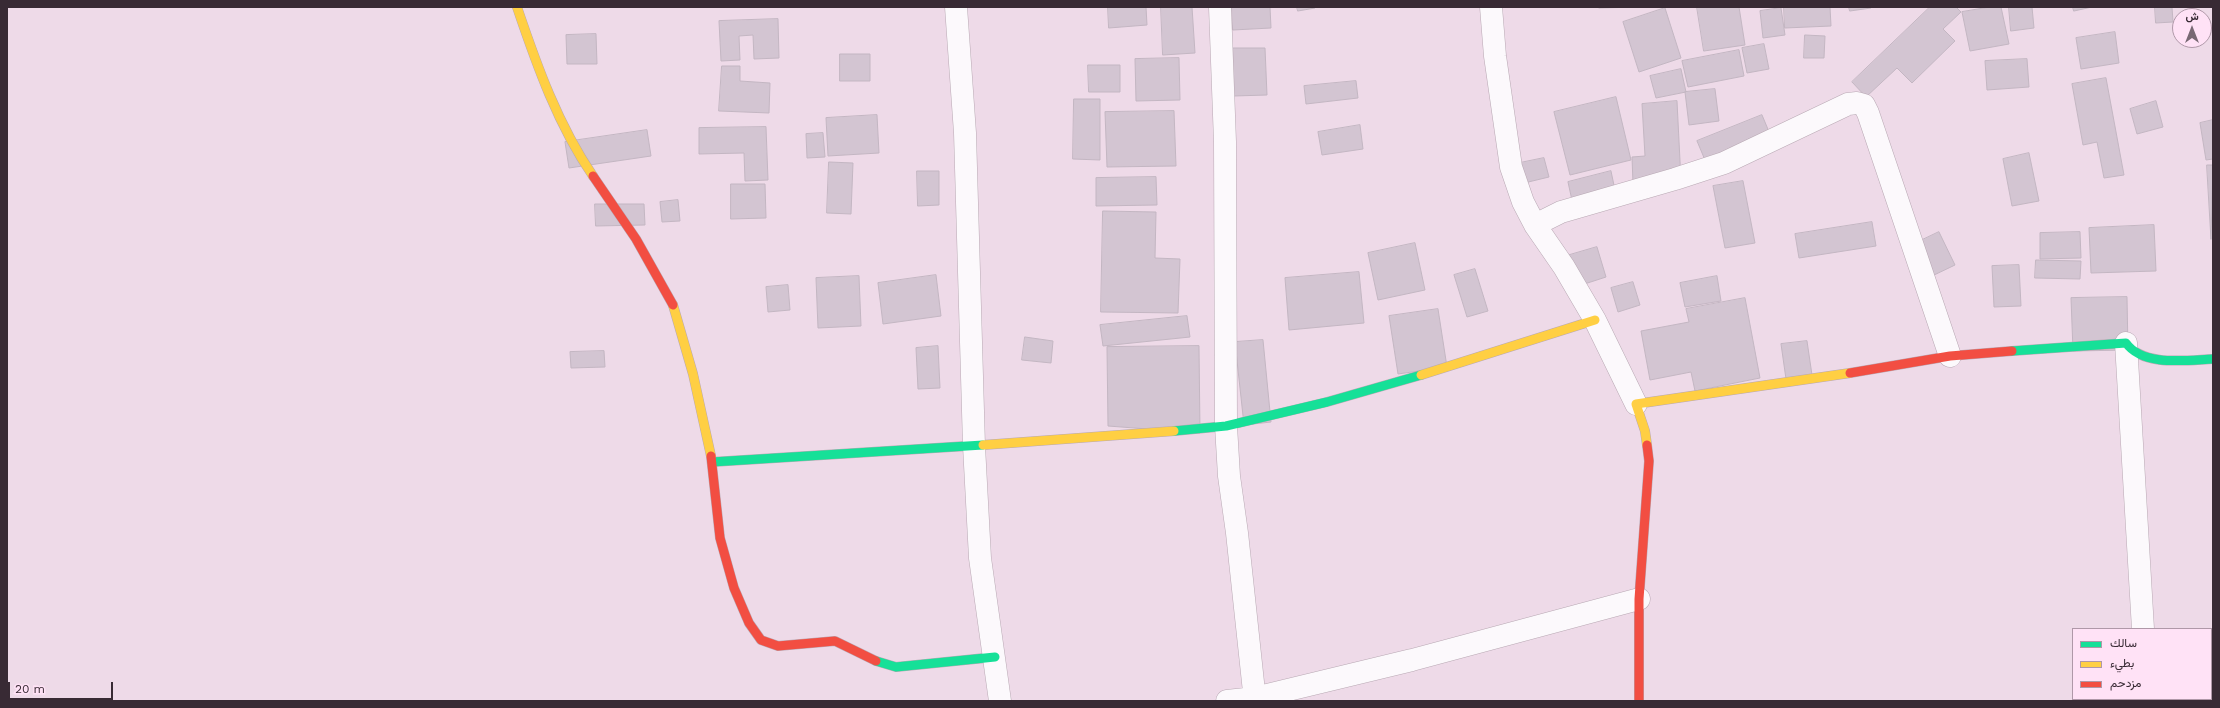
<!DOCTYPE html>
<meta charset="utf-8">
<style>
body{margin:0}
#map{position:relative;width:2220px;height:708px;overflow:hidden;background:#eedae8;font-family:"Work Sans",Vazirmatn,sans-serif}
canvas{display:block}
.frame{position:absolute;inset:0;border:8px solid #382a34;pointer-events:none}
.legend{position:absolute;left:2072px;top:628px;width:140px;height:72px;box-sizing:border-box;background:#ffe2f6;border:1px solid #af98a8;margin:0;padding:5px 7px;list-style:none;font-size:12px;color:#382a34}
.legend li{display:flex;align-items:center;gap:8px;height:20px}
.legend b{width:20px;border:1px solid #af98a8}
.north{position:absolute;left:2172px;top:8px;width:40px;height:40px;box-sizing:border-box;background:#ffe2f6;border:1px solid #af98a8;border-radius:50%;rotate:0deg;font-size:11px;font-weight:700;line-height:16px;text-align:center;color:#382a34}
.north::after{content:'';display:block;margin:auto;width:14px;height:18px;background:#786873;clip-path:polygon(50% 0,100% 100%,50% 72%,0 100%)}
.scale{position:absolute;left:8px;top:682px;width:105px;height:18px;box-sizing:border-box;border:2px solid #382a34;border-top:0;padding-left:5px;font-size:12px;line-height:14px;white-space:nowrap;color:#382a34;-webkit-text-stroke:3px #ffe2f6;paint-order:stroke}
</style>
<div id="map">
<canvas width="2220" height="708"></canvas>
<div class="frame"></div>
<ul class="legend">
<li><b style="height:5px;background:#16e098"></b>سالك</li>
<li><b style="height:5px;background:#ffcf43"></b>بطيء</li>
<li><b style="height:5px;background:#f24e42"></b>مزدحم</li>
</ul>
<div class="north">ش</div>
<div class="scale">20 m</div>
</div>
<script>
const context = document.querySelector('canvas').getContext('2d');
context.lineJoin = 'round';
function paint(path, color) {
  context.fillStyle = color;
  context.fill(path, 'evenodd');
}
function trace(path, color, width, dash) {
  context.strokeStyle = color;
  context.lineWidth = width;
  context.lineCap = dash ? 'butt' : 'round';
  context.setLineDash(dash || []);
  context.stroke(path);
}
const building = new Path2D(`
 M1108,7H1146L1147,25L1109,28Z
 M1161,7H1192L1195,53L1163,55Z
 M1232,7H1270L1271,28L1233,30Z
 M1297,7H1314L1315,8L1298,11Z
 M1599,7H1638L1599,8Z
 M1697,7H1739L1745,45L1704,51Z
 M1784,7H1830L1831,26L1785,28Z
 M1849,7H1871V8L1850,11Z
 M1930,7H1956L1961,12L1943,29L1955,41L1912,83L1897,68L1866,97L1852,82Z
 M1990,7H2001L2009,44L1970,51L1962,12Z
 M2009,7H2032L2034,28L2011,31Z
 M2073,7H2092L2074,11Z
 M2155,7H2172L2173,22L2156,23Z
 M1665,8L1681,58L1639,72L1623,22Z
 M1781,8L1785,35L1763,38L1760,11Z
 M778,19L779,58L754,59L753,35L739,36L740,60L721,61L719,21Z
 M2115,32L2119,63L2081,69L2076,38Z
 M596,34L597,64H567L566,35Z
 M1805,35L1825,36L1824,58H1804Z
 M1764,44L1769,69L1747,73L1742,48Z
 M1233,48H1265L1267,95L1234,96Z
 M1739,50L1744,76L1688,87L1682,61Z
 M840,54H870V81H840Z
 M1179,58L1180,100L1136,101L1135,59Z
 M2027,59L2029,87L1987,90L1985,61Z
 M1088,65H1120V92H1089Z
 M722,66H740V81L770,83L769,113L719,111Z
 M1681,69L1686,92L1656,98L1650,76Z
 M2106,78L2124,175L2104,178L2097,142L2083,145L2072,84Z
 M1356,81L1358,98L1306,104L1304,86Z
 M1715,89L1719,121L1689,125L1685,92Z
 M1616,97L1631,160L1570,175L1554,112Z
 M1074,99H1100V160L1073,159Z
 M1677,101L1681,181L1633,184L1632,157L1645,156L1642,104Z
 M2156,101L2163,127L2137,134L2130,109Z
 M1174,111L1176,166L1107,167L1105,112Z
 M877,115L879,153L828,156L826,118Z
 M1762,115L1775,146L1710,172L1697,141Z
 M2213,120V159L2206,160L2200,123Z
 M1360,125L1363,149L1322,155L1318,132Z
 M766,127L768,180L745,181L744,153L699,154V128Z
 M647,130L651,156L569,168L565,142Z
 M823,133L825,157L807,158L806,134Z
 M2029,153L2039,201L2012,206L2003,159Z
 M1544,158L1549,177L1520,184L1515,164Z
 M829,162L853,163L851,214L827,213Z
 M2207,165H2213L2211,239Z
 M917,171H939V205L918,206Z
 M1611,171L1616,195L1573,205L1568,182Z
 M1156,177L1157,205L1096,206V178Z
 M1743,181L1755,243L1725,248L1713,186Z
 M731,184H765L766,218L731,219Z
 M678,200L680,221L662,222L660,202Z
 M595,204H644L645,225L596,226Z
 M1103,211L1156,212L1155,258L1180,259L1178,313L1101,312Z
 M1872,222L1876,246L1799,258L1795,234Z
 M2154,225L2156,271L2091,273L2089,228Z
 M1939,232L1955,265L1932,276L1916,243Z
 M2080,232L2081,258L2040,259V233Z
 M1415,243L1425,290L1378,300L1368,253Z
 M1597,247L1606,277L1566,290L1556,259Z
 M2036,260L2081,261L2080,279L2035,278Z
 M2019,265L2021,306L1994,307L1992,266Z
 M1475,269L1488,311L1467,317L1454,275Z
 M1359,272L1364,323L1289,330L1285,278Z
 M936,275L941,316L883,324L878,283Z
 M859,276L861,326L818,328L816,278Z
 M1717,276L1721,301L1685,307L1680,283Z
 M1633,282L1640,305L1618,312L1611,288Z
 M788,285L790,310L768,312L766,287Z
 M2127,297L2128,350L2073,351L2071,298Z
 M1745,298L1760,378L1695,391L1691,372L1650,380L1641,331L1689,322L1686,309Z
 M1438,309L1447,367L1398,374L1389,316Z
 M1187,316L1190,337L1103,346L1100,325Z
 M1025,337L1053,341L1051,363L1022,360Z
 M1263,340L1271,422L1244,425L1235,342Z
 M1807,341L1812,375L1786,379L1781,344Z
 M938,346L940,388L918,389L916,348Z
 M1199,346L1200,433L1108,426L1107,347Z
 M604,351L605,367L571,368L570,352Z`);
const street = new Path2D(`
 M956,7L965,133L974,446L980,558L1000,701
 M1220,7L1225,142L1226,426L1229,476L1237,533L1255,701
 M1491,7L1495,56L1511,167L1523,202L1535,225L1564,267L1595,320L1636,404
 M1535,225L1561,212L1675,179L1724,163L1848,104L1857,103L1864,105L1868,113L1950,356
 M2126,343L2143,629
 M2148,699V701
 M1227,701L1255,698L1412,660L1639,599`);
const fast = new Path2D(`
 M2012,351L2126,343C2143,367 2187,360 2213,359
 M1174,431L1226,426L1327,402L1421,375
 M712,462L983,445
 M876,661L896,667L995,657`);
const slow = new Path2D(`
 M517,7C537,66 558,125 593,176
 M673,305L693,374L711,456
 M1421,375L1595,320
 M983,445L1174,431
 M1647,445L1645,431L1636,404L1850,373`);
const jam = new Path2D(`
 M593,176L636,239L673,305
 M1850,373L1950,356L2012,351
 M711,456L720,538L734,588L749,623L761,640L778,646L835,641L876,661
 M1639,701V599L1649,461L1647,445`);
paint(building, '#d3c5d2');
trace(building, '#c3b6c2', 1);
trace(street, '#b8a8b3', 23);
trace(fast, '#b8a8b3', 10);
trace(slow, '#b8a8b3', 10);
trace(jam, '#b8a8b3', 10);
trace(street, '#fcf9fc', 22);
trace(fast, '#16e098', 9);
trace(slow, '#ffcf43', 9);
trace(jam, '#f24e42', 9);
</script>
